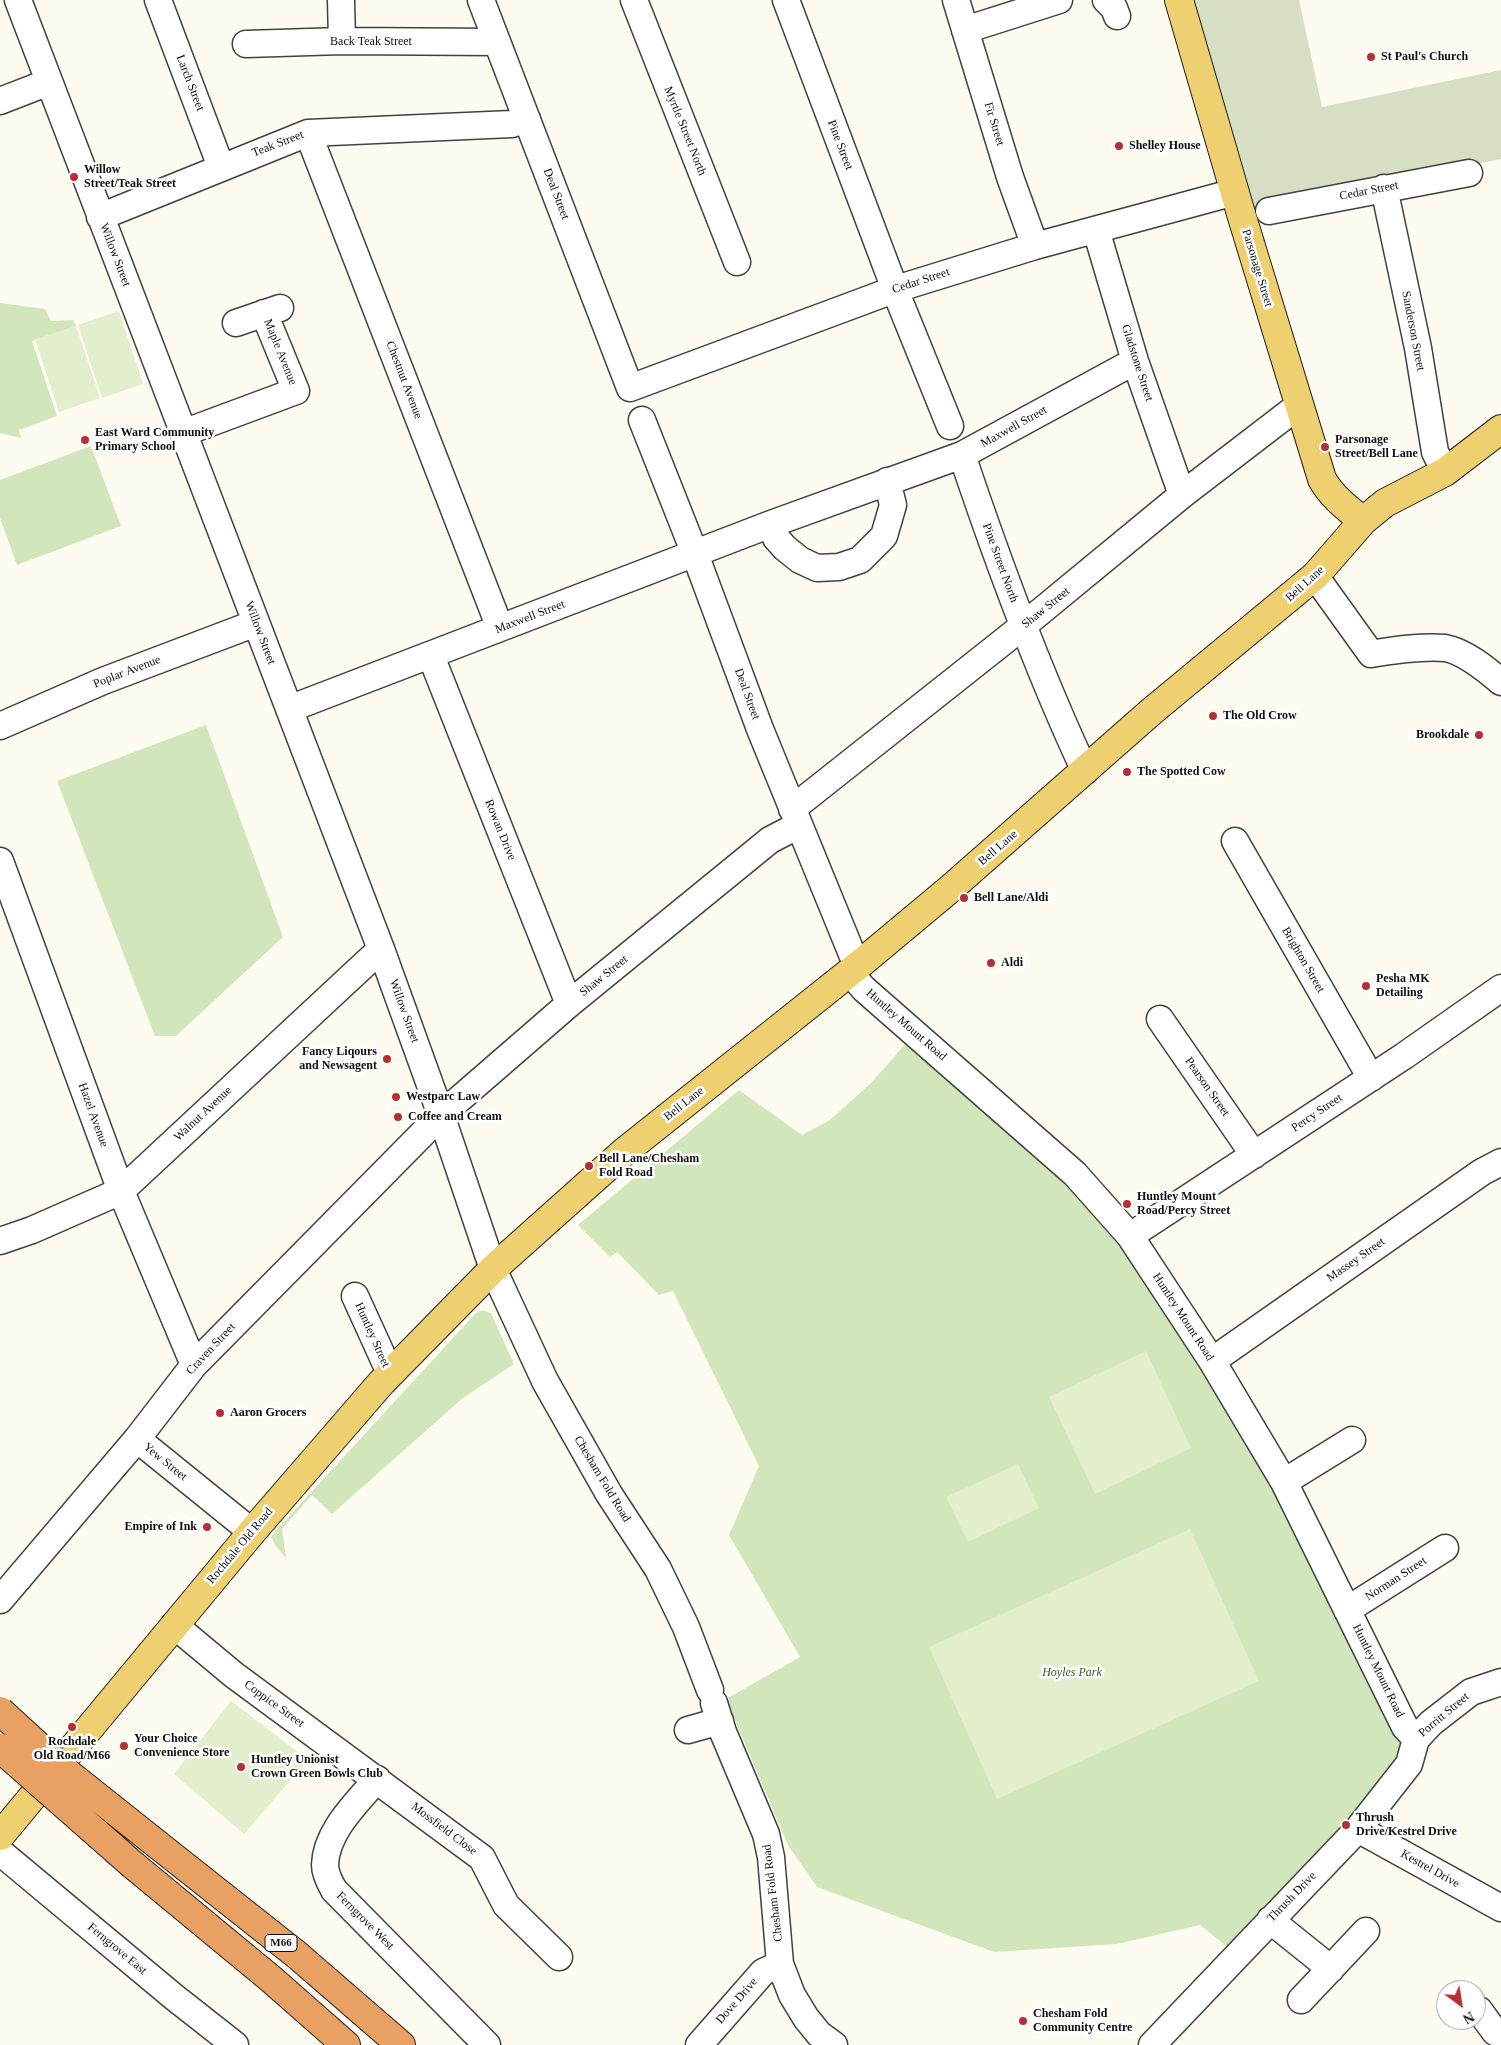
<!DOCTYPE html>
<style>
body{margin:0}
#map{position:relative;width:1501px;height:2045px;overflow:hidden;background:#fefbf0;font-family:Georgia,serif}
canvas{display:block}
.north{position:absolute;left:1436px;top:1980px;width:50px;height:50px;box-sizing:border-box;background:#fff;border:1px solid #9f9f9f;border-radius:50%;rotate:149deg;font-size:14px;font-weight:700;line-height:20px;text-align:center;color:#0e0e0e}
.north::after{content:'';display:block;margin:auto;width:18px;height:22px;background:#b43036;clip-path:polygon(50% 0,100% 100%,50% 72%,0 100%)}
</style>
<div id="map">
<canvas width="1501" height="2045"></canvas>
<div class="north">N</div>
</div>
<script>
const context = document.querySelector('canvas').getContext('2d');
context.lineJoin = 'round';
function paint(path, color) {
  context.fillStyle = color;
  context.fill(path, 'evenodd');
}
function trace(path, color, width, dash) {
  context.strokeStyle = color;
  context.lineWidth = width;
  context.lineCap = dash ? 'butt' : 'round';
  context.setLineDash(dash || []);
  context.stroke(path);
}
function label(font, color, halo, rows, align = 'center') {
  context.font = font + ' Georgia,serif';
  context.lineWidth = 5;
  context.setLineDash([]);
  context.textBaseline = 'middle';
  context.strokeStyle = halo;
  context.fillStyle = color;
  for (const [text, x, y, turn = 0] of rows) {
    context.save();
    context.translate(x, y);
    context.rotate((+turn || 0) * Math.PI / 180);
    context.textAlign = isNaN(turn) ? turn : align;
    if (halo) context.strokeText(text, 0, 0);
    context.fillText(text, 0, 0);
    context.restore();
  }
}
const green = new Path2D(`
 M0,303L45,309L51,321L73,320L76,326L32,341L57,416L19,430L21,438L0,433Z
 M91,446L121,526L17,565L0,518V480Z
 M206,725L283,937L176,1036H155L57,781Z
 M909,1040L1130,1236L1416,1739L1409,1764L1237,1955L1200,1925L1117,1944L994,1952L817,1887L788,1845L726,1699L800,1657L729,1535L759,1466L673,1291L659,1295L617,1252L610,1257L578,1225L739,1090L802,1135L830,1120L871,1083Z
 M482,1310L491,1313L514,1364L463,1398L332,1514L312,1495L282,1529L286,1558L275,1545L271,1536L476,1313Z`);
const cemetery = new Path2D(`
 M1192,0H1299L1322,107L1501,70V159L1253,209Z`);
const pitch = new Path2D(`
 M119,311L143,384L102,398L78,325Z
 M76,326L100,398L59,412L35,339Z
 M1146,1351L1191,1448L1095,1494L1049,1397Z
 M1018,1464L1039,1508L968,1542L946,1497Z
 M1190,1529L1259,1681L997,1799L929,1647Z
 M231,1701L308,1760L244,1834L174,1774Z`);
const minor = new Path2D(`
 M18,0L381,949L441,1115L493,1269L545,1381L609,1494L658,1569L686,1627L710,1690
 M158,0L221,167
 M341,0L342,41
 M481,0L630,388L896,289L1035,246L1220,196
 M634,0L737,262
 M786,0L899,300L950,426
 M956,0L1010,177L1035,246
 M1106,0L1114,8L1117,16
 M965,30L1059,0
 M246,44L342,41L497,42
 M0,101L49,82
 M308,133L500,628
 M1384,188L1418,348L1435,452L1445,472
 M1269,211L1469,173
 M100,217L308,133L512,124L527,119
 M1096,230L1135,361L1182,495
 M236,323L280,308
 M642,420L695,554L760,729L852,954L860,964
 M183,433L296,391L264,313
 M962,455C998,562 1037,669 1085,771
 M771,524L776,538L785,548L800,560L817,568L839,567L860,560L884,536L893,505L887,481
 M1315,576L1371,654C1395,650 1421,646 1445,648C1464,651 1487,670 1501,682
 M431,656L569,1004
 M289,709L771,524L962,455L1135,361
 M0,726L103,681L256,623
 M792,809L1023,626L1182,495L1298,406
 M1235,841L1371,1078
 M0,861L121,1191L194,1365
 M849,972L864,989L1075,1174L1130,1236L1212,1361L1284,1482L1405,1727L1416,1739
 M1160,1019L1254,1155
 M1130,1236L1404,1056L1501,988
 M0,1241L32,1230L121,1191L381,949
 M355,1296L390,1373
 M1212,1361L1482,1172L1501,1162
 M137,1439L252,1532
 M1284,1482L1352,1440
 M0,1600L137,1439L194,1365L441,1115L569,1004L770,840L799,825
 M1347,1610L1445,1548
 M174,1625L234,1675L482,1858L506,1905L559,1957
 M714,1703L723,1732L766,1834L771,1857L780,1964L792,1995L806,2018L819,2034L834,2045
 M688,1730L720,1721
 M1416,1739L1431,1723L1471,1692L1501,1682
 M377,1779C357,1803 326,1831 325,1865C325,1873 330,1883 334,1890L487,2045
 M1358,1829L1501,1908
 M0,1852L174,1997L235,2045
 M1270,1920L1331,1969
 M1301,2000L1366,1931
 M1479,2010L1495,2032L1501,2035
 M699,2045L763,1972L780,1964
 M1152,2045L1358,1829L1409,1764L1416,1739`);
const major = new Path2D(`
 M1179,0L1242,217L1322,479C1331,496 1348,509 1363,521
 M0,1836L252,1532L381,1383L493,1269L624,1152L860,964L951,888L1152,711L1315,576L1363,521L1385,503L1445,472L1501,429`);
const highway = new Path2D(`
 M158,1845L297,1955L401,2045
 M133,1865L271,1979L346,2045`);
const highwayBridge = new Path2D(`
 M0,1711L70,1775L158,1845
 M0,1748L133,1865`);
const markers = [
 [1371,57,5,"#b43036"],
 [1119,146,5,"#b43036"],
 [74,177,5,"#b43036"],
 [85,440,5,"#b43036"],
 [1325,447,5,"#b43036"],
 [1213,716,5,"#b43036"],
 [1479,735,5,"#b43036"],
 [1127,772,5,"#b43036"],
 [964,898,5,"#b43036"],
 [991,963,5,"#b43036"],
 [1366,986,5,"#b43036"],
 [387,1059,5,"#b43036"],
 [396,1097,5,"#b43036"],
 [398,1117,5,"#b43036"],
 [589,1166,5,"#b43036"],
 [1127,1204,5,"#b43036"],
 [220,1413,5,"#b43036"],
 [207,1527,5,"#b43036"],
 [72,1727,5,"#b43036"],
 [124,1746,5,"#b43036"],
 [241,1767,5,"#b43036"],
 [1346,1825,5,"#b43036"],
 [1023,2021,5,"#b43036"]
];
const shields = [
 [281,1943,32]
];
const shieldNames = [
 ["M66",281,1943]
];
const streetNames = [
 ["Back Teak Street",371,42],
 ["Larch Street",190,83,69],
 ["Fir Street",994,124,73],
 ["Myrtle Street North",685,131,68],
 ["Teak Street",278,144,-21],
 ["Pine Street",840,145,69],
 ["Cedar Street",1369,191,-11],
 ["Deal Street",556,194,69],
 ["Willow Street",115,255,69],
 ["Parsonage Street",1257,268,73],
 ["Cedar Street",921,281,-18],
 ["Sanderson Street",1413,331,79],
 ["Maple Avenue",280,352,68],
 ["Gladstone Street",1137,363,72],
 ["Chestnut Avenue",404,380,69],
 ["Maxwell Street",1014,427,-29],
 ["Pine Street North",1000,563,70],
 ["Bell Lane",1305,584,-42],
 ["Shaw Street",1046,608,-39],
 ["Maxwell Street",530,617,-21],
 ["Willow Street",260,633,69],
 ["Poplar Avenue",127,672,-21],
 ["Deal Street",747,694,70],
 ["Rowan Drive",500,830,68],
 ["Bell Lane",998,848,-41],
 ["Brighton Street",1303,960,60],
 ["Shaw Street",604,976,-39],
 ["Willow Street",404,1011,70],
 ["Huntley Mount Road",906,1025,41],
 ["Pearson Street",1207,1087,55],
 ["Bell Lane",684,1104,-38],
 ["Percy Street",1317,1113,-34],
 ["Walnut Avenue",203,1114,-43],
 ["Hazel Avenue",93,1115,70],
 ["Massey Street",1356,1260,-35],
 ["Huntley Mount Road",1183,1317,57],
 ["Huntley Street",372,1335,66],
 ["Craven Street",211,1349,-47],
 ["Yew Street",165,1462,39],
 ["Chesham Fold Road",602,1479,59],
 ["Rochdale Old Road",240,1546,-50],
 ["Norman Street",1396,1579,-33],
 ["Huntley Mount Road",1378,1671,64],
 ["Coppice Street",274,1704,36],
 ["Porritt Street",1444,1715,-40],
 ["Mossfield Close",444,1829,37],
 ["Kestrel Drive",1430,1869,29],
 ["Chesham Fold Road",773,1893,-97],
 ["Thrush Drive",1292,1897,-46],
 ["Ferngrove West",365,1921,45],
 ["Ferngrove East",117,1949,40],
 ["Dove Drive",737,2001,-49]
];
const poiNames = [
 ["St Paul's Church",1381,57],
 ["Shelley House",1129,146],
 ["Willow",84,170],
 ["Street/Teak Street",84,184],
 ["East Ward Community",95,433],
 ["Primary School",95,447],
 ["Parsonage",1335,440],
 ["Street/Bell Lane",1335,454],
 ["The Old Crow",1223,716],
 ["Brookdale",1469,735,"right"],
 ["The Spotted Cow",1137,772],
 ["Bell Lane/Aldi",974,898],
 ["Aldi",1001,963],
 ["Pesha MK",1376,979],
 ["Detailing",1376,993],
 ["Fancy Liqours",377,1052,"right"],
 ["and Newsagent",377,1066,"right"],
 ["Westparc Law",406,1097],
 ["Coffee and Cream",408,1117],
 ["Bell Lane/Chesham",599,1159],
 ["Fold Road",599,1173],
 ["Huntley Mount",1137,1197],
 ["Road/Percy Street",1137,1211],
 ["Aaron Grocers",230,1413],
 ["Empire of Ink",197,1527,"right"],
 ["Your Choice",134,1739],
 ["Convenience Store",134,1753],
 ["Rochdale",72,1742,"center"],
 ["Old Road/M66",72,1756,"center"],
 ["Huntley Unionist",251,1760],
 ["Crown Green Bowls Club",251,1774],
 ["Thrush",1356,1818],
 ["Drive/Kestrel Drive",1356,1832],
 ["Chesham Fold",1033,2014],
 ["Community Centre",1033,2028]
];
const parkNames = [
 ["Hoyles Park",1072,1673]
];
paint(green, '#d2e6bc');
paint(cemetery, '#d6dfc3');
paint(pitch, '#e3eecd');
trace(minor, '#414141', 29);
trace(major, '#1f1f1f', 30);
trace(highway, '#1f1f1f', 30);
trace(minor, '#fff', 26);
trace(major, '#eed070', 28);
trace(highway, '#e9a163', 28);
trace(highwayBridge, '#1f1f1f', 30, []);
trace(highwayBridge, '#e9a163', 28);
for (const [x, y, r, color] of markers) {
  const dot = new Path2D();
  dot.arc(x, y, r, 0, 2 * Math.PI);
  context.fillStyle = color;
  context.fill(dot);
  trace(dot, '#fff', 2);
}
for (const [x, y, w] of shields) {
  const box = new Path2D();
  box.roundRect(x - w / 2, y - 8.5, w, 17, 4);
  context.fillStyle = '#fff';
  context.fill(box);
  trace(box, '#0e0e0e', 1);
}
label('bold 11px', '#0e0e0e', null, shieldNames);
label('12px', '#0e0e0e', '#fff', streetNames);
label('bold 12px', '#0e0e0e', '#fff', poiNames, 'left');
label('italic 12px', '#306123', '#fff', parkNames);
</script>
